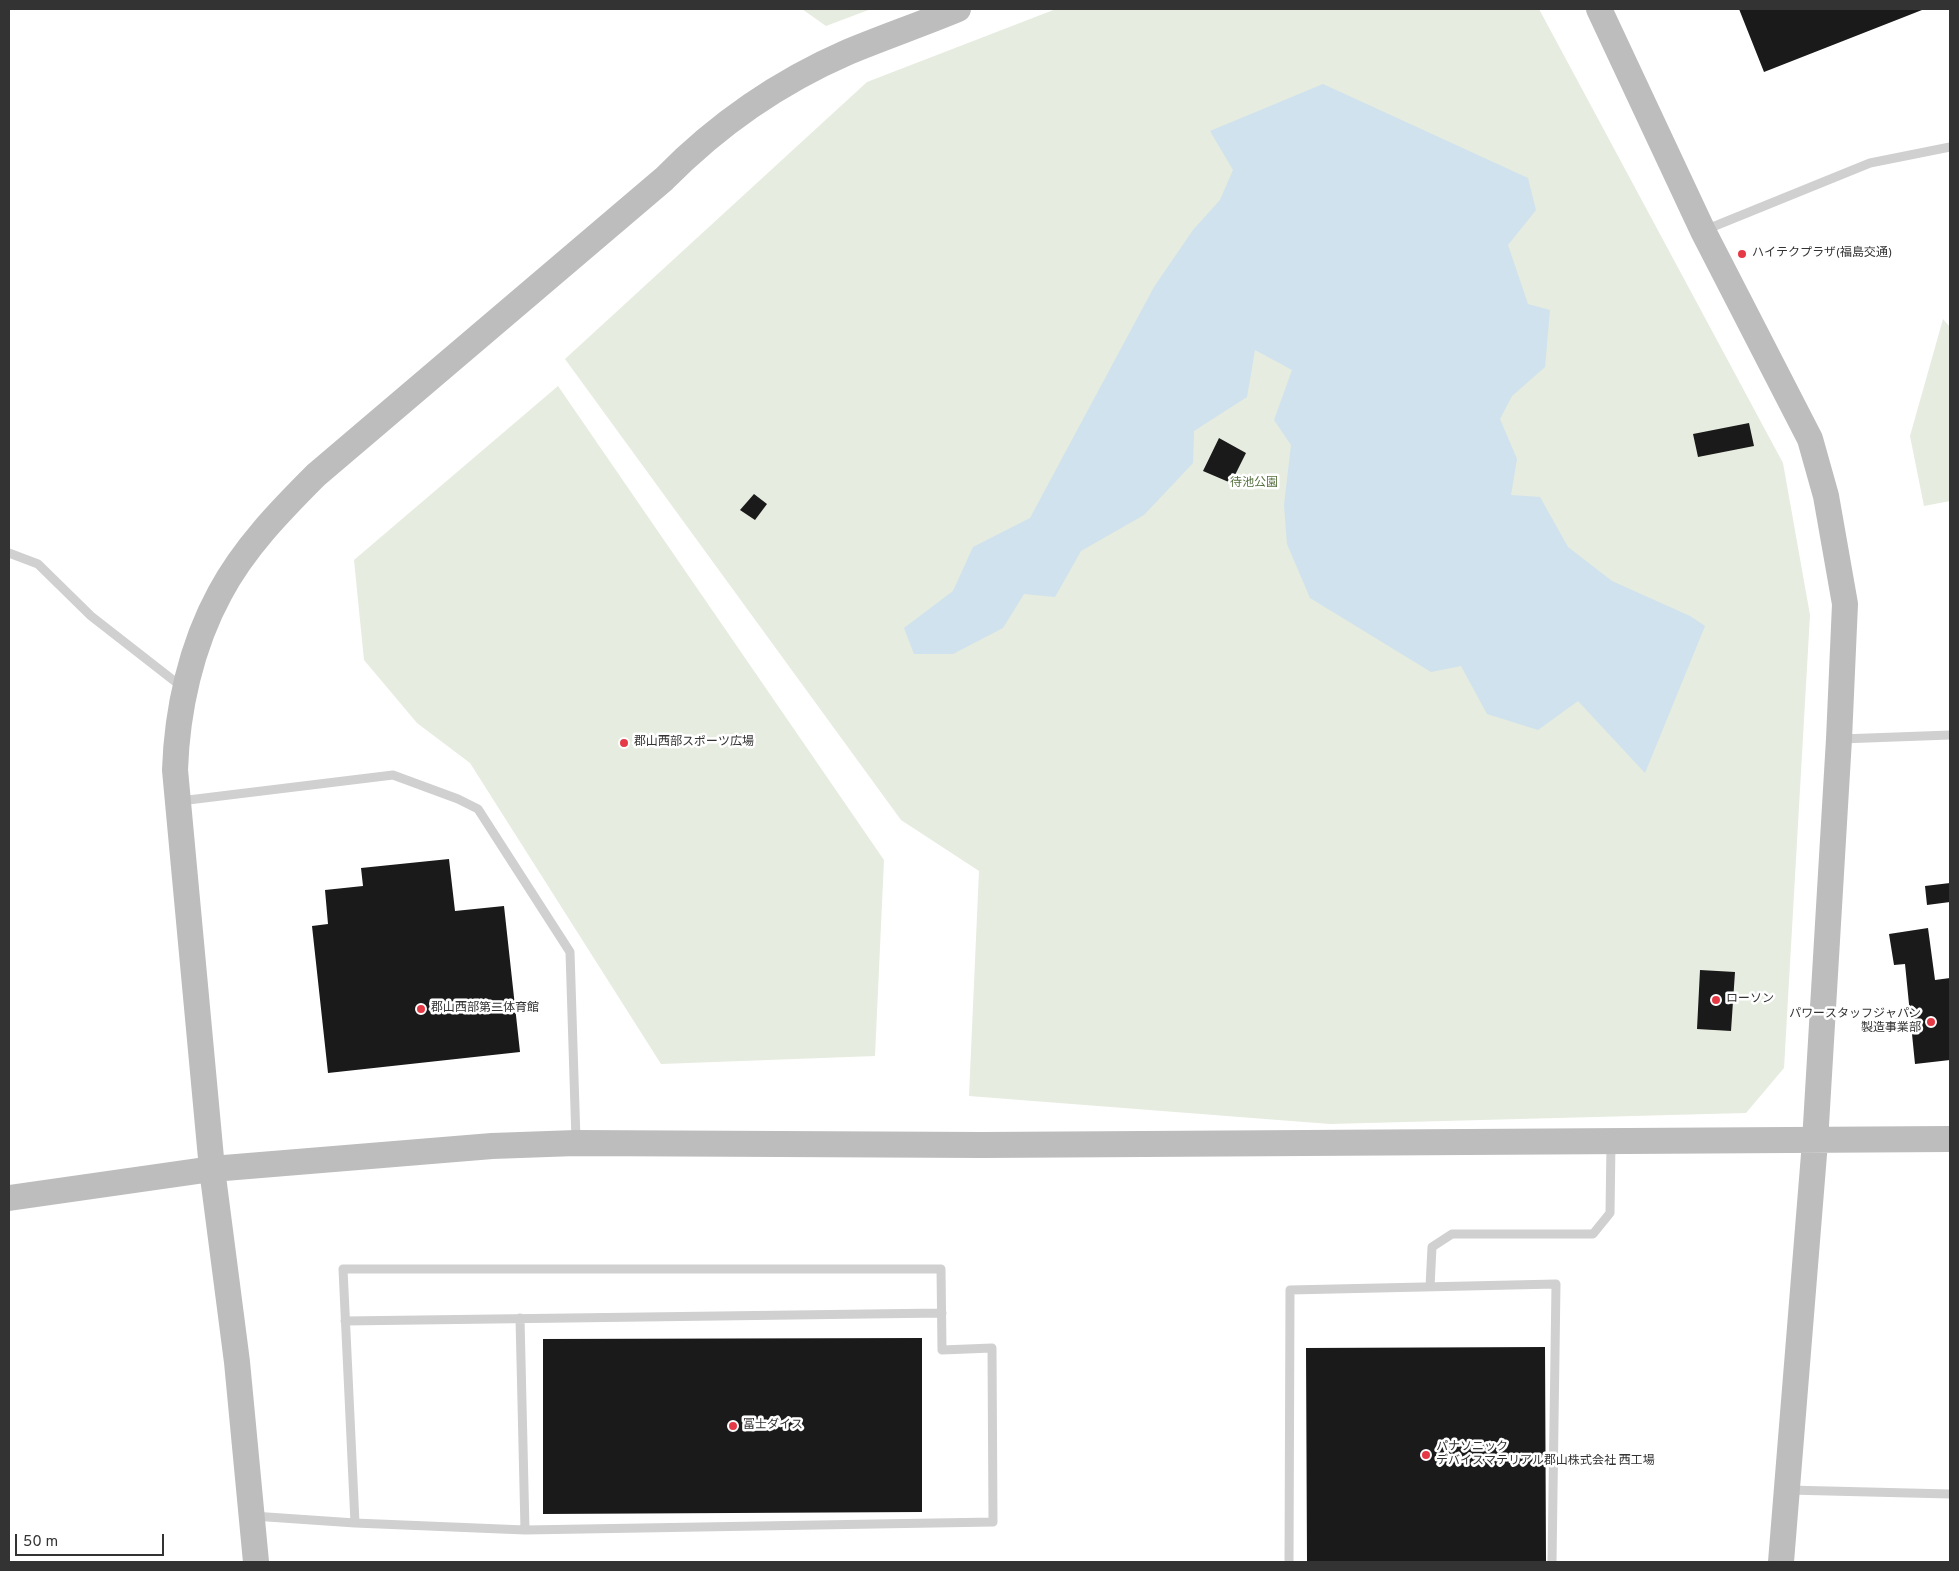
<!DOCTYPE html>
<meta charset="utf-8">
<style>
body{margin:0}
#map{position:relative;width:1959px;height:1571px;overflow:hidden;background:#fff;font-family:Overpass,sans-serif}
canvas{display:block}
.frame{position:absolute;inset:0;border:10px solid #333;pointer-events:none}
.scale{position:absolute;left:15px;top:1534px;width:149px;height:22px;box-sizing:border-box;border:2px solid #333;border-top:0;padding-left:6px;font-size:15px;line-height:18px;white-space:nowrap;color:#333;-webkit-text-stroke:4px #fff;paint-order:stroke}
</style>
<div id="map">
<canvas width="1959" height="1571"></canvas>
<div class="frame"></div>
<div class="scale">50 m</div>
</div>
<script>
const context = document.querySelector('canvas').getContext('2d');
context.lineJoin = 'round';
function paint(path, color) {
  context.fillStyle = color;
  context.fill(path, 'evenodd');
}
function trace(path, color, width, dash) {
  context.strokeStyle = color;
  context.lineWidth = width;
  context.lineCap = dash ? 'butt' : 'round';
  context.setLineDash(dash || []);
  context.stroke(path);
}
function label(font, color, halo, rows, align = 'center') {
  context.font = font + ' Overpass,"Noto Sans JP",sans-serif';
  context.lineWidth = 5;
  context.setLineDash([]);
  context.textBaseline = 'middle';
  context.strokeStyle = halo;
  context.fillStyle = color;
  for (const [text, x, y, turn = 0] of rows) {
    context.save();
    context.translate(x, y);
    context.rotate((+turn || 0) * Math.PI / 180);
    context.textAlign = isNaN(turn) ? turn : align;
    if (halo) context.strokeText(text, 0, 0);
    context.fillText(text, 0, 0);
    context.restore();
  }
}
const green = new Path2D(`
 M802,9H871L826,26Z
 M1056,9H1539L1783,463L1810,615L1784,1068L1746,1113L1330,1124L969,1096L979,871L901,820L565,359L867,82Z
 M1943,319L1950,327V501L1924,506L1910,436Z
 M558,386L884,860L875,1056L661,1064L470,763L417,723L364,660L354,560Z`);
const water = new Path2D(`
 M1323,84L1528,178L1536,210L1508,245L1528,304L1550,310L1545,367L1512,396L1500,419L1517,459L1511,495L1540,497L1568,547L1612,581L1690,616L1705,626L1645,773L1578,701L1538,730L1487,714L1461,666L1431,672L1310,598L1287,544L1284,505L1291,445L1274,420L1292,370L1255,350L1247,397L1194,431L1193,463L1144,515L1081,551L1055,597L1024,594L1003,628L953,654H914L904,628L953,591L973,547L1030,518L1154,287L1193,230L1220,200L1233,170L1210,131Z`);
const building = new Path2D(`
 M1739,9H1922V10L1764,72Z
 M1749,423L1754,446L1698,457L1693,434Z
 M1219,438L1246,453L1231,483L1203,471Z
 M754,494L767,504L755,520L740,510Z
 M449,859L455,911L504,906L520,1052L328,1073L312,926L328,924L325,890L363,886L361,868Z
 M1950,883V902L1927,905L1925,886Z
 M1928,928L1935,980L1950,978V1060L1915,1064L1905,964L1894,965L1889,934Z
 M1700,970L1735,972L1731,1031L1697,1029Z
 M922,1338V1512L543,1514V1339Z
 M1545,1347L1546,1562H1307L1306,1348Z`);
const lane = new Path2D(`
 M1705,230L1870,163L1950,147
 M9,553L38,564L91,616L182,687
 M1841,739L1950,735
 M180,801L393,775L458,799L478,809L570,952L576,1140
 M1430,1287L1432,1247L1452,1234H1593L1610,1213L1611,1143
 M520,1318L525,1530
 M345,1321L942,1313
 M1788,1490L1950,1494
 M253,1516L355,1523L525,1530L993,1522L992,1348L942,1350L941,1269H343L355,1523
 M1289,1562L1290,1290L1556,1284L1552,1562`);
const secondary = new Path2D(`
 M1599,9L1703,231L1810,439L1826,496L1845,604L1839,739L1815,1142L1781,1562
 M9,1198L212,1169L492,1146L576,1143L982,1145L1950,1139
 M256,1562L237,1362L212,1169L175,770C177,710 191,646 220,593C244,548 280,511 316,475L664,179C716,126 779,82 848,52C884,37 922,24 958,9`);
const markers = [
 [1742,254,5,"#e63946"],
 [624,743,5,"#e63946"],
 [1716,1000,5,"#e63946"],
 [421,1009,5,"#e63946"],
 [1931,1022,5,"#e63946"],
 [733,1426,5,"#e63946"],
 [1426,1455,5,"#e63946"]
];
const poiNames = [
 ["ハイテクプラザ(福島交通)",1752,254],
 ["郡山西部スポーツ広場",634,743],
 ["ローソン",1726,1000],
 ["郡山西部第二体育館",431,1009],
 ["パワースタッフジャパン",1921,1015,"right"],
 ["製造事業部",1921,1029,"right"],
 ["冨士ダイス",743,1426],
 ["パナソニック",1436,1448],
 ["デバイスマテリアル郡山株式会社 西工場",1436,1462]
];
const parkNames = [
 ["待池公園",1254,484]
];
paint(green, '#e6ecdf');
paint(water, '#cfe2ee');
paint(building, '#1a1a1a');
trace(lane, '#d0d0d0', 9);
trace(secondary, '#bdbdbd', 26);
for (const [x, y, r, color] of markers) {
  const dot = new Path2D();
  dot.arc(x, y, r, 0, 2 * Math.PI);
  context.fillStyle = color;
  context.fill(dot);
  trace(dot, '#fff', 2);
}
label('12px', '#333', '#fff', poiNames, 'left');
label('12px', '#56703f', '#fff', parkNames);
</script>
